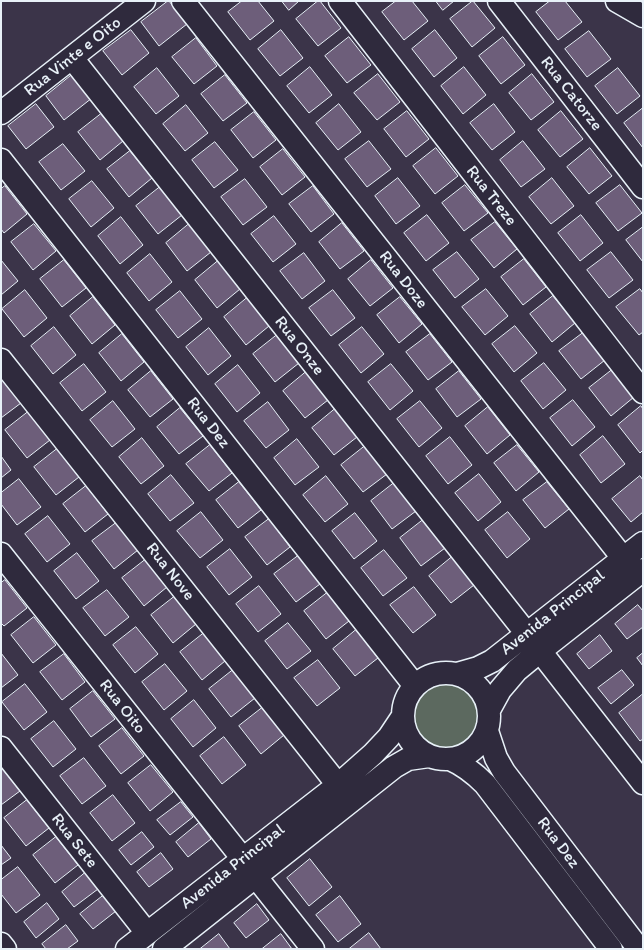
<!DOCTYPE html>
<style>
body{margin:0}
#map{position:relative;width:644px;height:950px;overflow:hidden;background:#3b3449;font-family:Itim,sans-serif}
canvas{display:block}
.frame{position:absolute;inset:0;border:2px solid #e8f1f8;pointer-events:none}
</style>
<div id="map">
<canvas width="644" height="950"></canvas>
<div class="frame"></div>
</div>
<script>
const context = document.querySelector('canvas').getContext('2d');
context.lineJoin = 'round';
function paint(path, color) {
  context.fillStyle = color;
  context.fill(path, 'evenodd');
}
function trace(path, color, width, dash) {
  context.strokeStyle = color;
  context.lineWidth = width;
  context.lineCap = dash ? 'butt' : 'round';
  context.setLineDash(dash || []);
  context.stroke(path);
}
function label(font, color, halo, rows, align = 'center') {
  context.font = font + ' Itim,sans-serif';
  context.lineWidth = 3;
  context.setLineDash([]);
  context.textBaseline = 'middle';
  context.strokeStyle = halo;
  context.fillStyle = color;
  for (const [text, x, y, turn = 0] of rows) {
    context.save();
    context.translate(x, y);
    context.rotate((+turn || 0) * Math.PI / 180);
    context.textAlign = isNaN(turn) ? turn : align;
    if (halo) context.strokeText(text, 0, 0);
    context.fillText(text, 0, 0);
    context.restore();
  }
}
const green = new Path2D(`
 M412 715a35 35 0 1 1 70 0a35 35 0 1 1-70 0Z`);
const building = new Path2D(`
 M168,1H169L187,24L159,46L141,22Z
 M242,1H258L274,21L250,40L228,12Z
 M282,1H299L289,10Z
 M318,1H320L341,28L318,46L296,19Z
 M396,1H412L428,21L404,40L382,12Z
 M436,1H454L443,10Z
 M473,1L495,28L472,47L450,19Z
 M550,1H565L582,22L558,40L536,12Z
 M131,30L149,53L122,75L103,51Z
 M281,30L303,58L280,76L258,49Z
 M435,30L457,58L434,77L412,49Z
 M589,31L611,59L587,77L565,49Z
 M349,37L371,65L347,83L325,56Z
 M503,37L525,65L501,84L479,56Z
 M196,38L217,66L194,84L172,57Z
 M310,67L332,95L309,113L287,86Z
 M464,67L486,95L463,114L441,86Z
 M157,68L179,96L156,114L134,87Z
 M618,68L640,96L617,114L595,86Z
 M73,74L92,98L64,120L46,96Z
 M378,74L400,102L377,120L354,93Z
 M532,74L554,102L531,120L509,93Z
 M225,75L247,103L223,121L201,94Z
 M36,104L54,127L26,149L8,126Z
 M339,104L361,132L338,150L316,123Z
 M494,104L515,132L492,150L470,123Z
 M186,105L208,133L185,151L163,124Z
 M643,108V148L624,123Z
 M407,111L429,139L406,157L384,129Z
 M561,111L583,139L560,157L538,130Z
 M254,112L276,140L253,158L231,130Z
 M101,114L123,141L100,160L78,132Z
 M369,141L391,169L367,187L345,159Z
 M523,141L545,169L521,187L500,160Z
 M215,142L238,170L214,188L192,160Z
 M63,144L85,171L61,190L39,162Z
 M436,148L458,176L435,194L413,166Z
 M590,148L612,176L589,194L567,167Z
 M283,149L305,177L282,195L260,167Z
 M130,151L152,178L129,197L107,169Z
 M398,178L420,206L396,224L375,196Z
 M552,178L574,206L551,224L529,197Z
 M245,179L267,207L243,225L221,197Z
 M92,181L114,208L91,227L69,199Z
 M465,185L488,213L464,231L442,203Z
 M620,185L642,213L618,231L596,203Z
 M5,186L27,214L4,233L1,229V189Z
 M313,186L334,214L311,232L289,204Z
 M160,187L182,215L158,234L136,206Z
 M427,215L449,243L426,261L404,233Z
 M581,215L603,243L580,261L558,233Z
 M274,216L296,244L273,262L251,234Z
 M121,217L143,245L120,264L98,236Z
 M495,222L517,249L494,268L471,240Z
 M342,223L364,251L340,269L319,242Z
 M34,224L56,251L33,270L11,242Z
 M189,224L211,252L187,271L166,243Z
 M643,227V262L626,240Z
 M457,252L479,279L455,298L433,270Z
 M611,252L633,280L609,298L587,270Z
 M304,253L325,281L302,299L280,271Z
 M150,254L172,282L149,301L127,273Z
 M524,259L546,287L523,305L501,277Z
 M1,260L18,281L1,295Z
 M64,260L86,288L62,307L40,279Z
 M371,260L393,288L370,306L348,279Z
 M218,261L240,289L217,308L195,280Z
 M486,289L508,316L485,335L462,307Z
 M640,289L643,293V332L639,335L616,307Z
 M25,290L47,318L24,337L2,309Z
 M333,290L355,318L331,336L309,308Z
 M180,291L202,319L178,338L156,310Z
 M553,296L575,323L552,342L530,314Z
 M93,297L115,325L92,344L70,316Z
 M400,297L422,324L399,343L377,315Z
 M247,298L269,326L246,345L224,317Z
 M515,326L537,353L514,372L492,344Z
 M54,327L76,355L53,374L31,346Z
 M362,327L384,354L361,373L339,345Z
 M209,328L231,356L208,375L186,347Z
 M583,333L605,360L581,379L559,351Z
 M122,334L144,362L121,381L99,353Z
 M430,334L452,362L428,380L406,352Z
 M277,335L299,363L275,382L253,354Z
 M544,363L566,390L543,409L521,381Z
 M84,364L106,392L82,411L60,383Z
 M391,364L413,391L390,410L368,382Z
 M238,365L260,393L237,412L215,384Z
 M612,370L634,397L611,416L589,388Z
 M151,371L173,399L150,417L128,390Z
 M459,371L481,399L457,417L436,389Z
 M306,372L328,400L305,418L283,391Z
 M1,378L21,403L1,418Z
 M573,400L595,427L572,446L550,418Z
 M113,401L135,429L112,447L90,420Z
 M420,401L442,428L419,447L397,419Z
 M268,402L289,430L266,448L244,421Z
 M641,406L643,409V450L640,453L618,425Z
 M488,407L510,435L487,454L465,426Z
 M180,408L203,436L179,454L157,427Z
 M335,409L357,437L334,455L312,428Z
 M28,412L50,440L27,458L5,430Z
 M603,436L625,464L601,483L580,455Z
 M450,437L472,465L448,484L426,456Z
 M142,438L164,466L141,484L119,457Z
 M297,439L319,467L295,485L274,458Z
 M210,445L232,473L209,491L186,464Z
 M517,445L539,472L516,491L494,463Z
 M365,446L387,474L363,492L341,465Z
 M57,449L79,477L56,495L34,467Z
 M1,456L11,470L1,478Z
 M479,474L501,502L478,521L455,493Z
 M171,475L194,503L170,521L148,494Z
 M326,476L348,504L325,522L303,495Z
 M640,476L643,480V512L631,522L612,499Z
 M19,479L41,507L17,525L1,504V493Z
 M239,482L261,510L238,528L216,500Z
 M547,482L569,509L545,528L523,500Z
 M394,483L416,511L392,529L371,501Z
 M86,486L108,514L85,532L63,504Z
 M201,512L223,540L200,558L177,531Z
 M508,512L530,539L507,558L485,530Z
 M355,513L377,541L354,559L332,531Z
 M48,516L70,544L47,562L25,534Z
 M269,519L290,547L267,565L245,537Z
 M423,520L445,548L421,566L400,538Z
 M116,523L138,550L114,569L92,541Z
 M230,549L252,577L229,595L207,567Z
 M384,550L407,578L383,596L361,568Z
 M77,553L99,581L76,599L54,571Z
 M298,556L320,584L296,602L274,574Z
 M452,557L474,585L451,603L429,576Z
 M145,560L167,587L144,606L122,578Z
 M5,580L27,608L4,626L1,623V583Z
 M259,586L281,614L258,632L236,604Z
 M414,587L436,615L413,633L390,605Z
 M107,590L129,617L105,636L83,608Z
 M327,593L349,621L326,639L304,611Z
 M174,597L196,624L173,643L151,615Z
 M638,605L643,611V627L627,639L615,624Z
 M34,617L56,645L33,663L11,635Z
 M288,623L311,651L287,669L265,641Z
 M136,627L158,654L135,673L113,645Z
 M356,630L378,658L355,676L333,649Z
 M204,633L225,661L202,680L180,652Z
 M600,635L612,651L589,669L577,654Z
 M1,653L18,675L1,688Z
 M643,653V666L637,658Z
 M64,654L85,682L62,700L40,672Z
 M318,660L340,688L317,706L294,678Z
 M165,664L187,691L164,710L142,682Z
 M233,670L255,698L231,717L209,689Z
 M622,670L634,685L611,704L598,688Z
 M25,684L47,712L24,730L2,702Z
 M93,691L115,719L91,737L70,709Z
 M642,695L643,696V739L640,741L619,713Z
 M194,700L216,728L193,747L171,719Z
 M262,708L284,735L261,754L239,726Z
 M54,721L76,749L53,767L31,739Z
 M122,728L144,756L121,774L99,746Z
 M224,737L246,765L222,784L200,756Z
 M84,758L106,786L82,804L60,776Z
 M151,765L173,792L150,811L128,783Z
 M1,767L20,791L1,805Z
 M113,795L135,823L112,841L90,813Z
 M27,800L49,828L26,846L4,818Z
 M181,802L193,817L170,835L157,820Z
 M199,823L211,839L188,857L176,842Z
 M142,832L154,847L131,865L119,850Z
 M56,837L78,865L55,883L33,855Z
 M1,845L11,858L1,865Z
 M161,853L173,869L149,887L137,872Z
 M310,859L332,887L309,906L287,878Z
 M18,867L40,895L16,913L1,894V880Z
 M85,873L98,889L74,907L62,892Z
 M104,895L116,911L93,929L80,914Z
 M340,896L361,924L338,942L316,915Z
 M47,903L59,919L36,938L24,922Z
 M257,904L269,920L246,938L234,923Z
 M66,925L78,941L67,949H46L42,944Z
 M369,933L381,949H349Z
 M219,934L230,949H200Z
 M281,934L292,949H262Z`);
const minor = new Path2D(`
 M183,1L623,558
 M340,1L643,392
 M499,1L643,187
 M617,1L643,16
 M72,58L527,634
 M1,113L144,1
 M1,160L415,686
 M1,360L338,785
 M1,554L243,859
 M540,651L643,783
 M403 716a43 43 0 1 1 86 0a43 43 0 1 1-86 0Z
 M457,674L478,668L492,661L643,543
 M489,710L500,690L517,670L540,651L643,570
 M487,731L496,758L504,772L639,949
 M1,748L147,933
 M450,759C464,765 474,773 485,784L611,949
 M256,877L313,949
 M1,944L5,949
 M127,949L338,785L373,754L389,737L403,716
 M164,949L394,767L408,759L429,756`);
const streetNames = [
 ["Rua Vinte e Oito",73,57,-38],
 ["Rua Catorze",571,94,52],
 ["Rua Treze",491,196,52],
 ["Rua Doze",403,280,52],
 ["Rua Onze",299,346,52],
 ["Rua Dez",208,423,52],
 ["Rua Nove",170,572,52],
 ["Avenida Principal",553,613,-38],
 ["Rua Oito",122,707,52],
 ["Rua Sete",74,841,52],
 ["Rua Dez",558,843,53],
 ["Avenida Principal",233,867,-38]
];
paint(green, '#5c695f');
paint(building, '#6d5e7a');
trace(building, '#e8f1f8', 1);
trace(minor, '#e8f1f8', 25);
trace(minor, '#2f2a3d', 22);
label('17px', '#e8f1f8', '#2f2a3d', streetNames);
</script>
